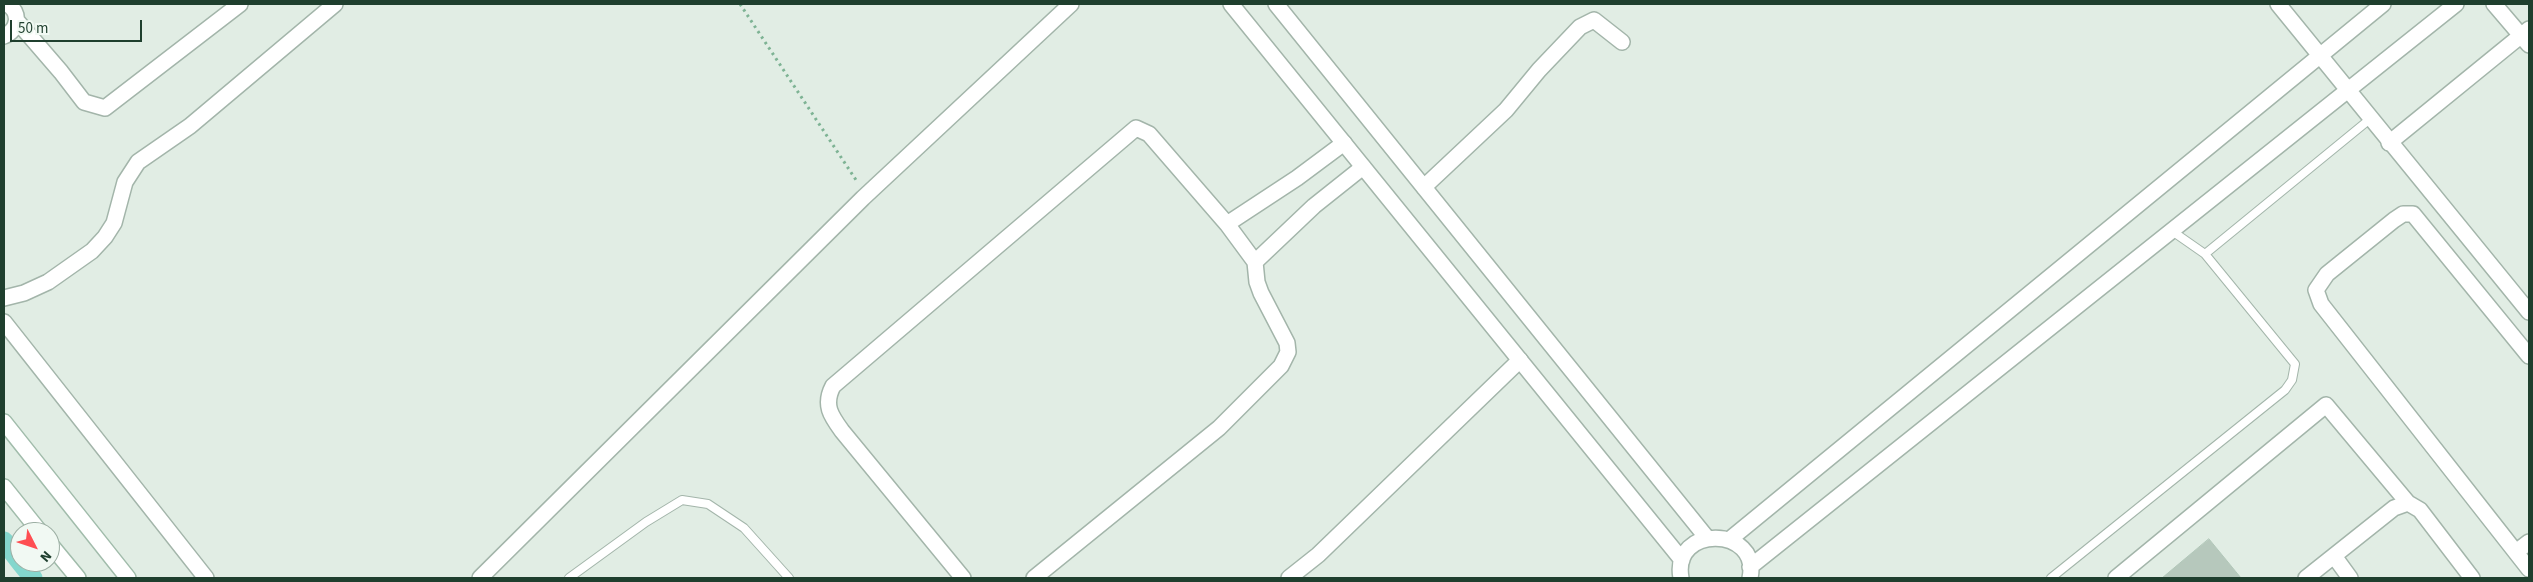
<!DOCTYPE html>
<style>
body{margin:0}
#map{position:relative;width:2533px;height:582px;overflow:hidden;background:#e1ede4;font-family:"Source Sans 3",sans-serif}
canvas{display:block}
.frame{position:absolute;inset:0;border:5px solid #1f3f2e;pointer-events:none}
.north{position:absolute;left:10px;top:522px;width:50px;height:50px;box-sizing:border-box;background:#f1f9f3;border:1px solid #9dafa4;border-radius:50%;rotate:131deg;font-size:14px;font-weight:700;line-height:20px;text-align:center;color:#1f3f2e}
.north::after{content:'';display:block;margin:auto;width:18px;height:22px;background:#fe4e52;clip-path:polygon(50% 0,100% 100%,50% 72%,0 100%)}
.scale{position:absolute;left:10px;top:20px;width:132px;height:22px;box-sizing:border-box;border:2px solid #1f3f2e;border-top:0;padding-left:6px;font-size:15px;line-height:18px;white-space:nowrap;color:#1f3f2e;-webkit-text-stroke:4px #f1f9f3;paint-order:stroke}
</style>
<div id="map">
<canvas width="2533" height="582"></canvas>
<div class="frame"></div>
<div class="north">N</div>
<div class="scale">50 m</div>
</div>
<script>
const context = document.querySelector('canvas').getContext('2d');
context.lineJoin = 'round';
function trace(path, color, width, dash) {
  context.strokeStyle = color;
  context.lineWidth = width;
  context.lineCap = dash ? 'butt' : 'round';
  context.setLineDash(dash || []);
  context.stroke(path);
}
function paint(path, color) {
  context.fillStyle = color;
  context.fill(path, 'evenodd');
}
const canal = new Path2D(`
 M4,541L20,562
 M20,562L33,578`);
const building = new Path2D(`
 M2209,539L2241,578H2162L2193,552Z`);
const path = new Path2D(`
 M740,4L858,183`);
const service = new Path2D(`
 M2205,254L2370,119
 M569,578L646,522L682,500L708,504L744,528L789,578
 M2051,578L2285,390L2292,380L2295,364L2205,254L2172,231`);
const minor = new Path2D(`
 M2494,4L2529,45
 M17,21L61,72L84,102L105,108L240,4
 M4,36C19,30 21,12 7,4
 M2389,143L2529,29
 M1424,187L1506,110L1539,70L1580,27L1594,20L1622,42
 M1227,224L1297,178L1344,143
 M1255,262L1314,206L1363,167
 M4,298L24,293L48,282L92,251L105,237L114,223L125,182L138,162L190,126L335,4
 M2529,356L2413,214H2403L2394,220L2327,274L2316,290L2321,304L2529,569
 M2516,552L2529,542
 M2334,556L2350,578
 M480,578L863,198L1071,4
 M963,578L842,431C831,416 823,405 833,386L1136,128L1149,134L1227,224L1255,262L1257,282L1261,293L1287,343L1288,352L1281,366L1219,428L1034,578
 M1289,578L1318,555L1520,360
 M2116,578L2326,405L2408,503L2420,510L2472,578
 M2306,578L2394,508L2408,503`);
const tertiary = new Path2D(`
 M1231,4L1682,560
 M1276,4L1707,538
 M2278,4L2529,312
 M4,322L206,578
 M1729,540L2383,4
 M1750,567L2456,4
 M1681,578C1671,524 1761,526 1750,578`);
const secondary = new Path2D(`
 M4,422L128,578
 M4,487L40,532
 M50,544L78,578`);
trace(canal, '#84d7cd', 19);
paint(building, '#b6c8bc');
trace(building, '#b2c7b9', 1);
trace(service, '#a3b5aa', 10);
trace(minor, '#a3b5aa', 18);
trace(tertiary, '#a3b5aa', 18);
trace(secondary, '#a1bcab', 18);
trace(path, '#7eb394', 3, [2.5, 4]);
trace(service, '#fff', 8);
trace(minor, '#fff', 15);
trace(tertiary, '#fff', 15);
trace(secondary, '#fff', 15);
</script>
